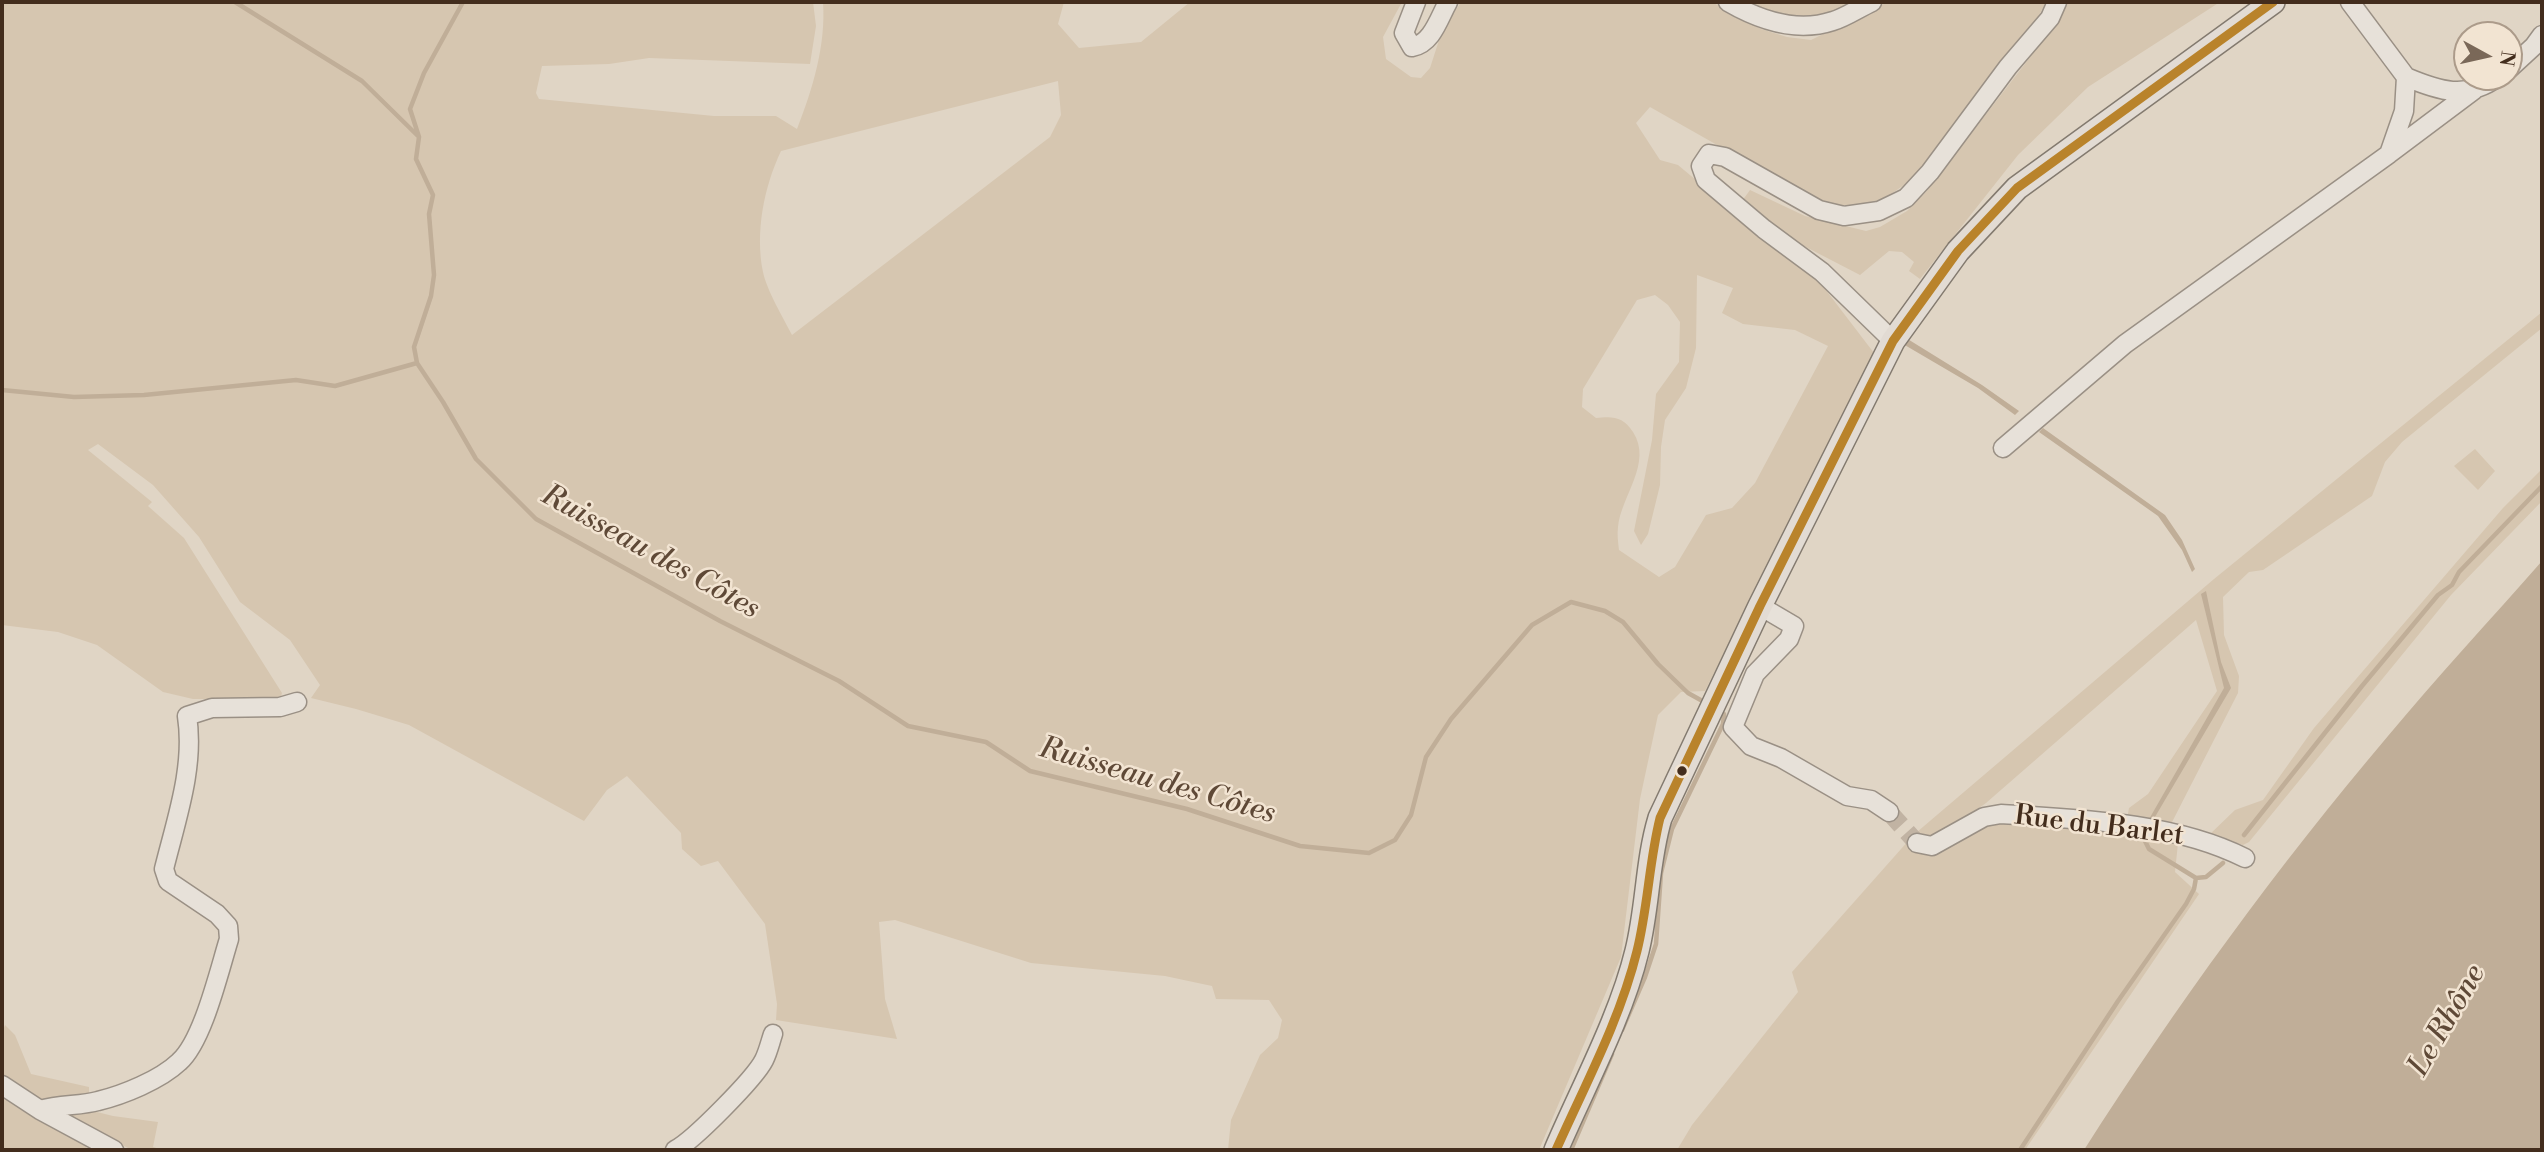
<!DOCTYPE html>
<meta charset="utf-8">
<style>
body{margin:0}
#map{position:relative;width:2544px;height:1152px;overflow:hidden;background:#e0d5c5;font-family:"Libre Bodoni",serif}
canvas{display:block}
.frame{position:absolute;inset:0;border:4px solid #432d1d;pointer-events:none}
.north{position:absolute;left:2453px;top:21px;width:70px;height:70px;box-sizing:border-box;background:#f2e4d2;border:2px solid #ac9b8a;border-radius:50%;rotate:98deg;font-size:19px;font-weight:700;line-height:28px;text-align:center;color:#432d1d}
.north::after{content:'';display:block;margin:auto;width:24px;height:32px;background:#7a6858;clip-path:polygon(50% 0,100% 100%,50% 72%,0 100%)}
</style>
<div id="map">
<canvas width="2544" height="1152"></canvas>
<div class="frame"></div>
<div class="north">N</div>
</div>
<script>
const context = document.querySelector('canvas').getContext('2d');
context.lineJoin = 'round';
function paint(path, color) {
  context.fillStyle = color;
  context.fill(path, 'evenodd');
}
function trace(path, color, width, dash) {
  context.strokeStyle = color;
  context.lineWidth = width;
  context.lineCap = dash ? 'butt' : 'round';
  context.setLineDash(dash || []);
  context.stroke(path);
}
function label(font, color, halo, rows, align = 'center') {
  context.font = font + ' "Libre Bodoni",serif';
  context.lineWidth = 5;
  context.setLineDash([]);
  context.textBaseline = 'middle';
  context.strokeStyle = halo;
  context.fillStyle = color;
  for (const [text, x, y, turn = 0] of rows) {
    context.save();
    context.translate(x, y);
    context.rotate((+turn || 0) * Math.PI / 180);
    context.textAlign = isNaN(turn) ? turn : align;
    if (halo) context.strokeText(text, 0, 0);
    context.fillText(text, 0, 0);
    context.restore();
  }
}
const green = new Path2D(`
 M2,2H813L816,26L810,64L649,58L609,64L542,66L536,93L539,99L714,116H776L797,129C813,88 826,45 823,2H1064L1058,24L1079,48L1141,42L1190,2H1402L1383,37L1386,59L1411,77L1421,78L1430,68L1442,31L1461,2H1712L1761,29L1787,37L1811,40L1888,2H2046L2037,19L1919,172C1884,204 1863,211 1816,201L1650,107L1636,123L1660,160L1678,165L1822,285L1874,353L1705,691L1681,692L1658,715L1640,799L1621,957L1539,1150H1228L1231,1120L1260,1055L1278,1038L1282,1020L1269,1000L1216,999L1212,986L1165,976L1031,963L895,920L879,922L885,999L897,1039L776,1020L777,1004L765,924L718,861L701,866L682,849L681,833L627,776L607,790L584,821L409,725L356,709L311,698L320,685L290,640L240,602L199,537L153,485L98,444L88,450L152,502L148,506L184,538L282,693L280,699H193L163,692L97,645L58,632L2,625ZM1058,81L1061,115L1050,137L792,335C783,317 767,291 763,272C755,232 764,187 781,151ZM1697,275L1733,288L1722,313L1743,324L1795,330L1828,346L1755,483L1732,508L1706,515L1675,567L1659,577L1619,550C1618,542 1617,534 1618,527C1621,496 1653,463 1633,432C1623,417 1614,416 1596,418L1582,407L1583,389L1637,300L1655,295L1668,305L1680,322L1679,362L1656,394L1652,440L1634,531L1641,545L1648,534L1660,485L1661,447L1665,420L1686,388L1696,348Z
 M1745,2H1856C1824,22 1779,20 1745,2Z
 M2067,2H2220L2088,87L2018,155L1920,279L1909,271L1914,262L1902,252L1889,251L1860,275L1775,231L1742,201L1750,190L1805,216L1866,231L1880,227L1907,211L1926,192L2058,21Z
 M2542,312V328L2402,442L2385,462L2372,496L2263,570L2249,572L2223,597L2224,635L2239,676L2238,693L2169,828L2127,819L2129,808L2148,794L2217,691L2196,620L1986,803L1934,840L1924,839L1917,832L2214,579Z
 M2475,449L2495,471L2478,490L2454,466Z
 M2542,469V501L2451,595L2249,842L2243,845L2209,835L2235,810L2263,800L2314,728L2503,508Z
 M1999,821L2138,835L2178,843L2175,872L2199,894L2025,1150H1677L1692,1125L1798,992L1792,972L1909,840L1926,852L1978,826Z
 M5,1025L15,1035L31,1074L89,1087V1098L40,1103L2,1078V1033Z
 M2,1092L89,1144L85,1150H2Z
 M89,1110L113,1116L158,1122L153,1147L163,1150H132L56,1112Z`);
const water = new Path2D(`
 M1906,338L1982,385L2019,411L2015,415L1978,388L1903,344Z
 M2043,428L2165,515L2182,540L2195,569L2192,572L2182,550L2158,516L2039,432Z
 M2542,561V1150H2084C2176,1006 2277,867 2388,736C2438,676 2491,619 2542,561Z
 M2206,591L2221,662L2231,688L2152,822L2148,821L2224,688L2201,594Z`);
const stream = new Path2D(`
 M235,2L362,81L418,136
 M463,2L424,73L410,109L419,137L416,159L433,195L429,214L434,275L431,296L414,347L417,363L443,402L476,459L536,519L720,621L839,681L908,726L986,742L1030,771L1187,809L1300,846L1369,853L1395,840L1411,815L1426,757L1451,719L1532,625L1571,602L1605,611L1623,622L1658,664L1688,693L1706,703
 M2,390L74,397L144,395L296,380L335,386L417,363
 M2244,835L2362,686L2438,595L2452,585L2459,572L2542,486
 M2144,839L2149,849L2196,878L2206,877L2223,863
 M1622,1030L1645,977L1656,944L1661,873L1672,829L1723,724L1724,714L1720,711
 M1571,1150L1612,1054
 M2020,1150L2118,1001L2186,904L2194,889L2196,878`);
const minorTunnel = new Path2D(`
 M1889,812L1917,843`);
const minor = new Path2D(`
 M1416,2L1404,33L1412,47C1432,44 1439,18 1448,2
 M1728,2C1759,20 1797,33 1833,21C1846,17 1859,8 1872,2
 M2509,69L2534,46L2542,35
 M2406,77C2439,91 2466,100 2498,77
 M2390,153L2474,90
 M1893,341L1822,272L1764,229L1706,180L1701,166L1709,154L1725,157L1819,210L1844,216L1879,211L1906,198L1930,172L2008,67L2050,18L2057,2
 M2003,448L2125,344L2389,154L2404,111L2406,77L2350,2
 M1760,606L1794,626L1789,639L1755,674L1733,727L1751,746L1781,758L1847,796L1871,800L1889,812
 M1917,843L1932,846L1984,817L2001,814C2080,819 2174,822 2245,858
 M2,1085L40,1110L114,1150
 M40,1110C61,1104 80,1106 98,1101C123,1095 160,1080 179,1062C203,1041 219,971 229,939L228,926L217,914L168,881L164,869C176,820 195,767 187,716L212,708L280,707L297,702
 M675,1150C693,1141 755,1078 764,1060C768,1052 770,1043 773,1034`);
const major = new Path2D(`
 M1556,1150C1583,1087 1621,1017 1637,951C1648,907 1647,861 1660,818L1760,606L1893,341L1958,251L2017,188L2273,2`);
const bus1 = new Path2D(`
 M1556,1150C1585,1085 1620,1020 1637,951C1648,907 1649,862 1660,818L1760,606L1893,341L1958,251L2017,188L2273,2`);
const markers = [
 [1682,771,6,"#432d1d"]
];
const streetNames = [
 ["Rue du Barlet",2099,827,7]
];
const waterNames = [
 ["Ruisseau des Côtes",650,553,29],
 ["Ruisseau des Côtes",1157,782,16],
 ["Le Rhône",2448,1021,-60]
];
paint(green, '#d6c6b0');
paint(water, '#c0ae98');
trace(stream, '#c0ae98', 4.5);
trace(minorTunnel, '#c1b3a3', 18, [18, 9]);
trace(minor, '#9a9085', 21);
trace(major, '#837a6f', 26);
trace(minor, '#e7e1d9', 18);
trace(major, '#e2dbd3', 23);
trace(bus1, '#b9832b', 9);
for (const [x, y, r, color] of markers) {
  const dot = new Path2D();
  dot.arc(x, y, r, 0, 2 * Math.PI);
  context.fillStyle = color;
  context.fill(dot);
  trace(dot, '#f2e4d2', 2.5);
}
label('28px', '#432d1d', '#f2e4d2', streetNames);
label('italic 30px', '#5f4937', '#f2e4d2', waterNames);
</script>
